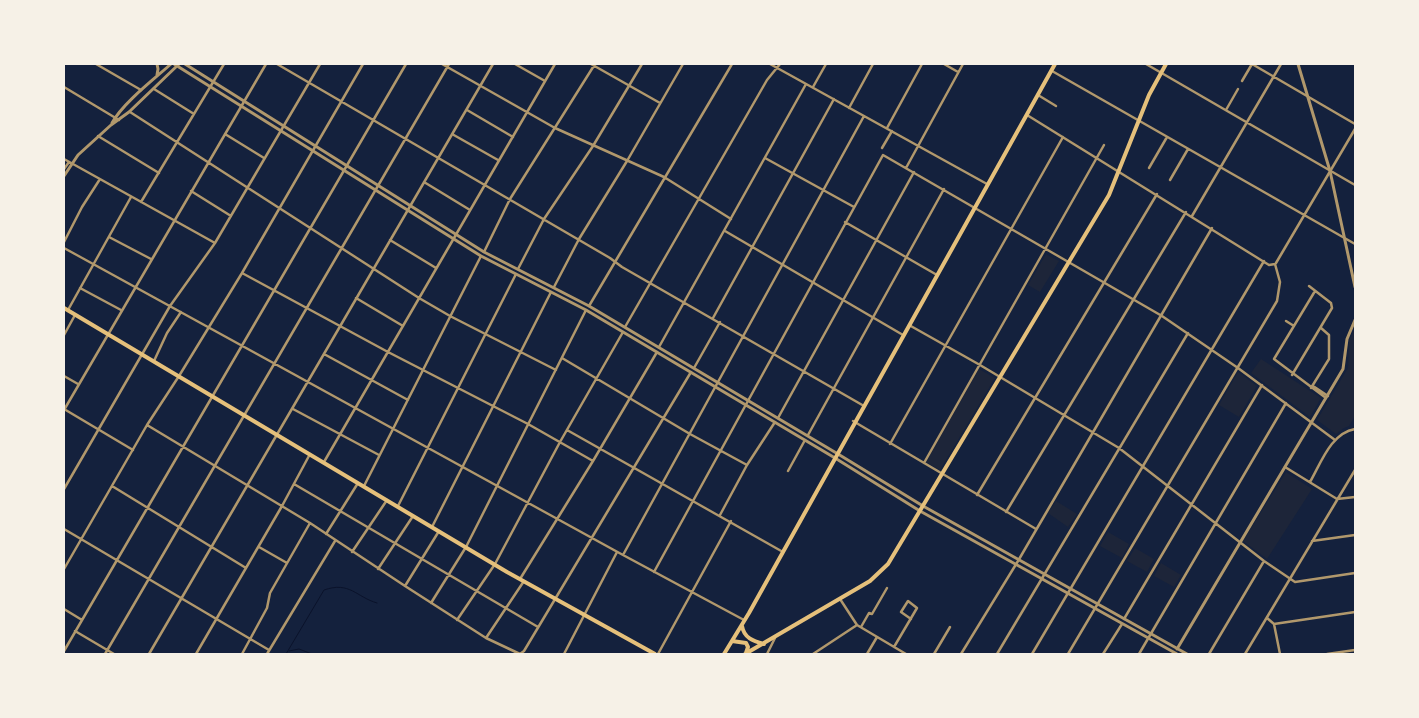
<!DOCTYPE html>
<style>
body{margin:0}
#map{position:relative;width:1419px;height:718px;overflow:hidden;background:#14213d;font-family:"Roboto Condensed",sans-serif}
canvas{display:block}
.frame{position:absolute;inset:0;border:65px solid #f6f1e7;pointer-events:none}
</style>
<div id="map">
<canvas width="1419" height="718"></canvas>
<div class="frame"></div>
</div>
<script>
const context = document.querySelector('canvas').getContext('2d');
context.lineJoin = 'round';
function paint(path, color) {
  context.fillStyle = color;
  context.fill(path, 'evenodd');
}
function trace(path, color, width, dash) {
  context.strokeStyle = color;
  context.lineWidth = width;
  context.lineCap = dash ? 'butt' : 'round';
  context.setLineDash(dash || []);
  context.stroke(path);
}
const green = new Path2D(`
 M1046,254L1059,261L1040,292L1028,285Z
 M1355,329V416L1349,426L1344,428L1336,434L1317,420L1348,368L1349,340Z
 M1261,359L1321,398L1310,417L1251,373Z
 M979,369L995,378L940,470L926,462Z
 M1238,372L1257,386L1239,417L1219,405Z
 M1286,472L1312,489L1267,559L1243,541Z
 M1056,501L1077,514L1068,527L1048,513Z
 M1108,532L1129,544L1122,558L1100,546Z
 M1135,548L1154,559L1147,572L1127,561Z
 M1161,563L1181,575L1174,587L1154,576Z`);
const stream = new Path2D(`
 M289,651L299,649L312,654
 M286,654L324,590C350,581 356,597 377,603`);
const minor = new Path2D(`
 M96,64L141,90
 M277,64L610,258L622,267L864,406
 M442,64L555,128L664,177L731,219
 M515,64L545,81
 M591,64L660,103
 M770,64L987,184
 M944,64L958,72
 M1146,64L1355,185
 M1252,64L1355,124
 M1052,71L1355,244
 M1242,81L1252,64
 M64,87L119,120
 M813,87L826,64
 M154,89L194,114
 M1038,95L1056,106
 M849,108L873,64
 M467,110L513,137
 M1226,110L1238,89
 M130,112L419,298L450,316L556,370
 M1027,115L1269,265L1275,264
 M887,128L922,64
 M225,134L264,158
 M452,134L498,160
 M98,136L159,173
 M882,148L892,131
 M765,158L854,207
 M64,159L215,243
 M906,168L963,64
 M1149,168L1167,137
 M64,169L69,162
 M1170,180L1188,149
 M424,182L470,210
 M191,191L231,216
 M141,202L224,64
 M1192,216L1281,64
 M845,222L937,275
 M725,231L903,335
 M109,237L151,259
 M390,240L436,268
 M64,242L82,207L100,179
 M64,248L623,555L744,620
 M484,252L510,199L595,64
 M1276,263L1355,129
 M518,269L544,219L593,146L642,64
 M242,273L388,352L528,424L593,461
 M554,287L579,239L627,161L683,64
 M80,288L121,310
 M1315,291L1274,359L1326,398
 M356,298L403,326
 M589,306L732,64
 M68,310L131,197
 M713,318L834,99
 M1286,321L1294,326
 M909,325L980,365L1119,448L1264,561L1295,582L1355,573
 M625,327L767,80L780,64
 M64,335L75,315
 M659,347L806,84
 M324,354L408,400
 M562,358L690,434L747,465
 M154,361L167,333L181,312
 M694,368L720,322
 M1292,375L1332,308L1331,303L1309,286
 M64,376L78,384
 M1313,386L1328,396
 M1311,388L1329,359V335L1321,328
 M64,409L133,450
 M293,409L379,455
 M64,410L266,64
 M778,418L914,172
 M853,421L1036,529
 M147,425L310,523L405,586L486,638L520,654L524,651L691,372
 M567,430L783,552
 M808,435L944,189
 M890,444L1063,137
 M324,462L555,64
 M924,463L1104,145
 M1285,467L1337,499L1355,497
 M788,471L805,440
 M1310,482C1321,463 1331,433 1355,429
 M294,484L538,627
 M112,486L246,568
 M364,486L481,256
 M64,489L170,306L215,243L320,64
 M977,495L1157,194
 M398,506L516,274
 M1006,512L1186,212
 M720,515L747,465L775,422
 M432,527L551,292
 M64,529L269,650
 M326,534L358,483
 M1312,541L1355,535
 M259,547L287,563
 M352,552L387,500
 M623,555L864,116
 M64,569L147,425L179,376L242,273L363,64
 M378,569L413,516
 M654,572L883,155L1162,316L1238,368L1335,440
 M520,579L593,461L657,352
 M405,586L439,531
 M840,599L857,625L906,654
 M431,603L466,547L586,310
 M64,609L82,620
 M1267,618L1274,624L1280,654
 M1124,619L1262,385
 M457,620L495,564L560,442L623,332
 M1274,624L1355,612
 M861,627L869,613L872,614L887,588
 M75,631L114,654
 M486,638L524,581
 M894,647L917,608L908,601L901,612L911,619
 M64,651L406,64
 M105,654L449,64
 M149,654L493,64
 M196,654L282,506L310,454
 M242,654L267,608L270,593L310,523
 M267,654L335,541
 M564,654L617,552
 M658,654L731,521
 M767,654L775,638
 M813,654L857,625
 M867,654L877,637
 M934,654L950,627
 M961,654L1018,561L1212,228
 M997,654L1188,333
 M1032,654L1264,261
 M1068,654L1277,301L1280,282L1275,264
 M1103,654L1122,624
 M1139,654L1286,403
 M1209,654L1264,561
 M1245,654L1355,470
 M1327,654L1355,650`);
const tertiary = new Path2D(`
 M157,64L158,69L157,75
 M174,64L481,256L586,310L835,458L920,511L1177,654
 M185,64L484,252L589,306L838,454L923,506L1187,654
 M1298,64L1330,171L1355,287
 M112,123C123,103 153,80 171,64
 M64,176L78,155L111,125L129,112L179,64
 M1177,649L1343,369L1347,339L1355,320`);
const secondary = new Path2D(`
 M64,308L507,572L655,654
 M742,626C744,638 753,641 764,644
 M732,641L746,643L748,647L746,653
 M724,654L749,613L1055,64
 M745,654L870,581L888,564L1109,195L1149,95L1166,64`);
paint(green, '#1d2539');
trace(stream, '#0b132b', 1);
trace(minor, '#b1986c', 2.5);
trace(tertiary, '#b1986c', 3);
trace(secondary, '#e5c07b', 4);
</script>
